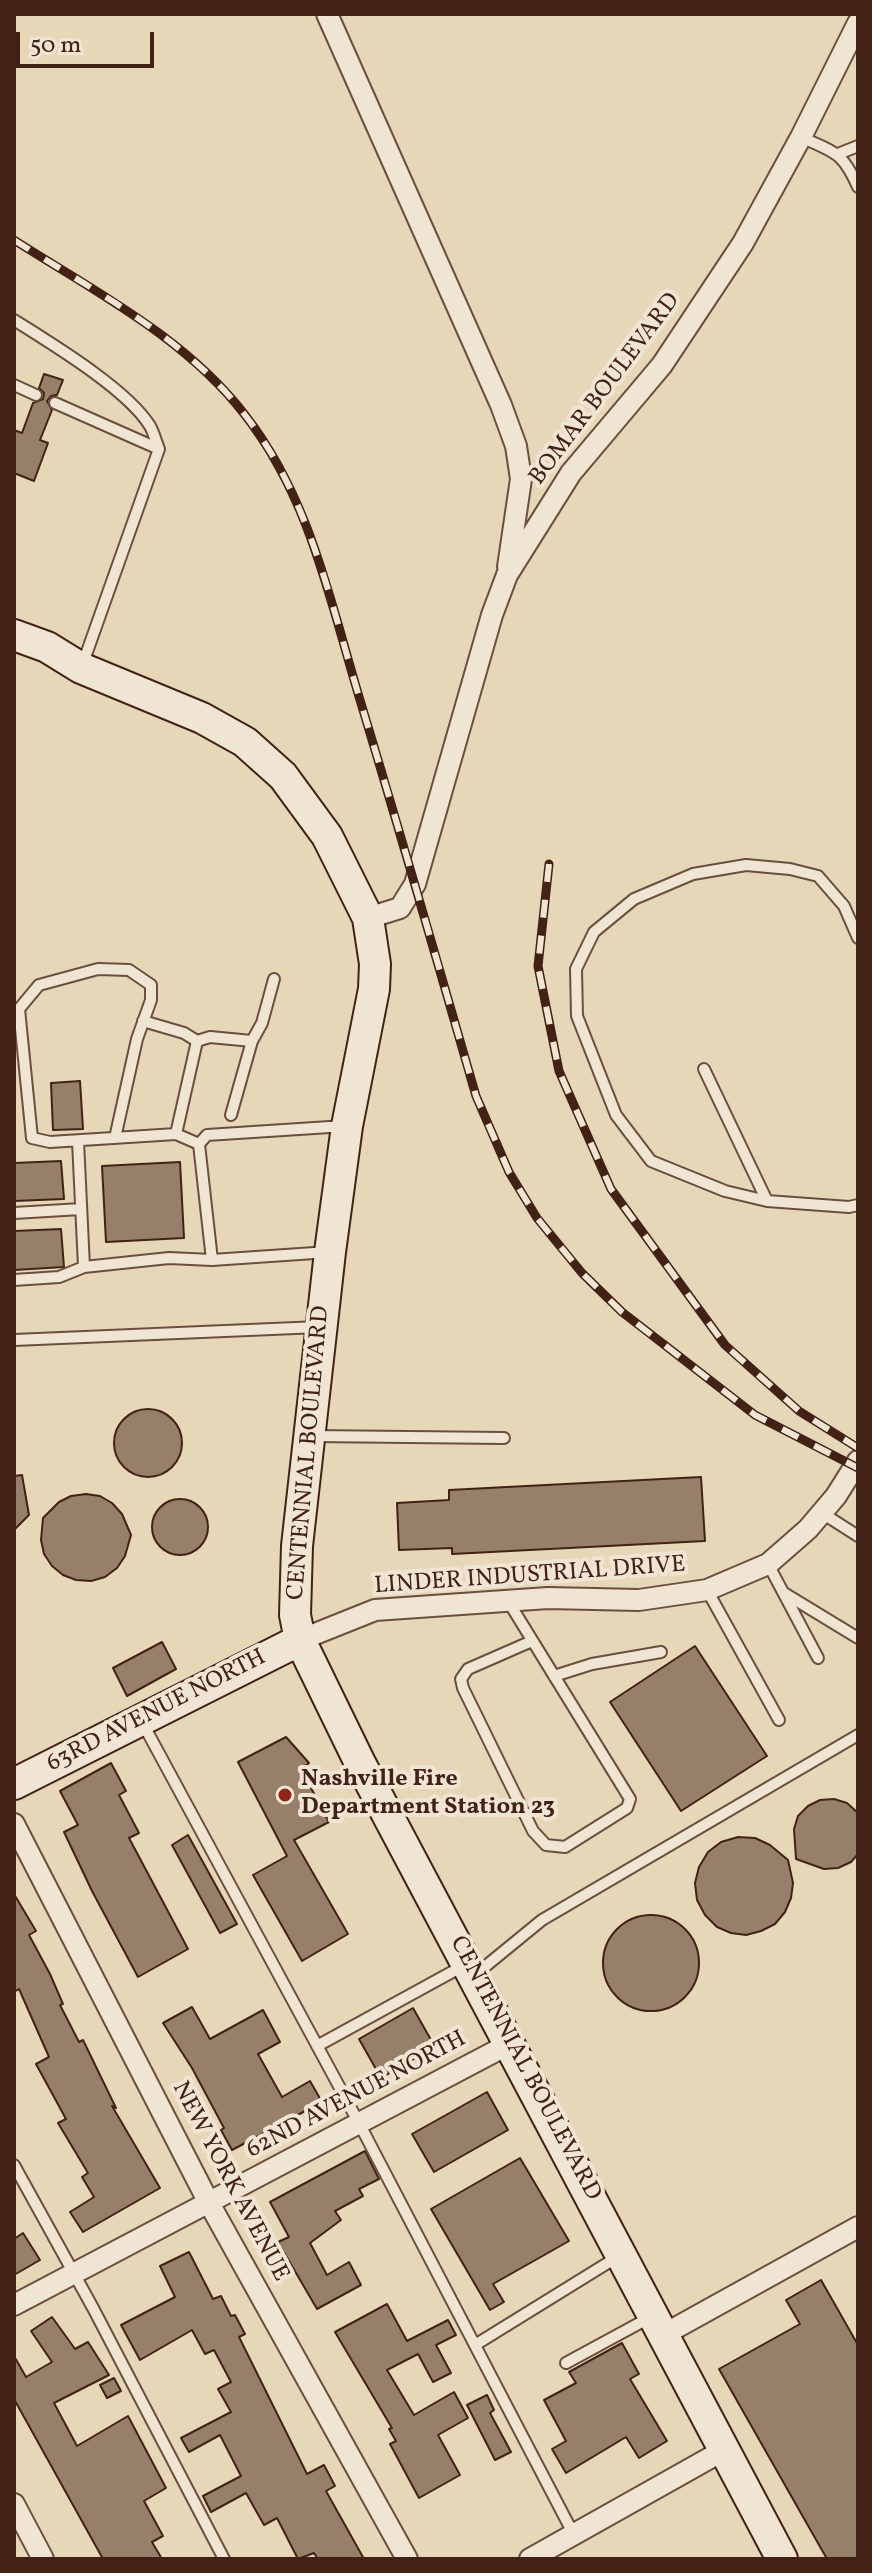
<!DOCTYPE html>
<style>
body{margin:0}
#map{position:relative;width:872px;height:2573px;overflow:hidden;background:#e7d7b9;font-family:Vollkorn,serif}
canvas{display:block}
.frame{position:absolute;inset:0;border:16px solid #412215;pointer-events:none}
.scale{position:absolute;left:16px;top:32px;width:138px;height:36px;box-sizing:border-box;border:4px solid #412215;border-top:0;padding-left:10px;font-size:24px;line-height:28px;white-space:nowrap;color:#412215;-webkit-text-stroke:6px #efe5d2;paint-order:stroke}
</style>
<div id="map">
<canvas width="872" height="2573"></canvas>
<div class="frame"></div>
<div class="scale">50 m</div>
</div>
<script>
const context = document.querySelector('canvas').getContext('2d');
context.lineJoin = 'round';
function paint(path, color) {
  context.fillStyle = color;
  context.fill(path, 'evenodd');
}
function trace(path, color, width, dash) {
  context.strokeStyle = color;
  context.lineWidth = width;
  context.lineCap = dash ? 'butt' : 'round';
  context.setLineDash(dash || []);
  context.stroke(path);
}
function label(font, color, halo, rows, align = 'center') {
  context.font = font + ' Vollkorn,serif';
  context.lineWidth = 8;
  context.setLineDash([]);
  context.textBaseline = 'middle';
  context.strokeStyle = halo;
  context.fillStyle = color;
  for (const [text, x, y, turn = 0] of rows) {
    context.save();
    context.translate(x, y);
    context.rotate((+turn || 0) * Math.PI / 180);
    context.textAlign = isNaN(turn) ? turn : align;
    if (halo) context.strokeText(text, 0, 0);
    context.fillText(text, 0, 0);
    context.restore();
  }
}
const building = new Path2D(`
 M44,374L63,380L57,395L51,396L47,401L52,410L40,440L48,443L34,481L14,473V430L22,433L33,403L43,399L44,393L39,388Z
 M80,1081L83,1129L53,1130L51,1083Z
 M61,1161L64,1199L14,1201V1163Z
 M180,1162L184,1238L106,1242L102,1166Z
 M61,1229L64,1267L14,1270V1231Z
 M114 1443a34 34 0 1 1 68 0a34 34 0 1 1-68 0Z
 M22,1475L29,1515L14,1530V1476Z
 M701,1477L705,1541L452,1554V1548L399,1550L397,1503L449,1500V1490Z
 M86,1494L100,1496L112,1503L122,1514L131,1535L125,1556L117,1568L105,1577L91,1581L76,1580L63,1575L52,1566L44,1554L41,1540L43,1518L59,1502L71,1496Z
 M152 1527a28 28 0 1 1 56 0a28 28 0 1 1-56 0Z
 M162,1642L176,1669L127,1696L113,1668Z
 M695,1646L767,1756L681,1811L610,1702Z
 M286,1737L309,1763L301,1769L329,1822L294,1840L348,1934L302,1961L253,1875L287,1856L238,1762Z
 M111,1763L126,1791L119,1795L139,1833L129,1838L188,1949L138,1977L92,1891L64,1832L78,1825L60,1791Z
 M834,1799L847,1803L858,1813V1854L851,1862L838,1868L824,1869L796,1859L794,1829L798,1816L808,1806L820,1800Z
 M188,1835L237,1924L220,1933L172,1845Z
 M738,1837L755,1838L770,1845L788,1860L793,1883L791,1898L785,1912L775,1924L761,1931L746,1935L731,1933L717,1927L705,1915L697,1900L695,1883L699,1867L708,1852L721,1842Z
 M14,1894L36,1931L29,1935L50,1974L63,2004L60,2005L79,2042L83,2040L116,2108L112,2106L160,2188L83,2232L70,2212L94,2197L82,2177L88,2173L58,2123L66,2119L36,2064L49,2057L19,1989L14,1992Z
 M603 1963a48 48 0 1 1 96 0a48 48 0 1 1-96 0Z
 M192,2007L210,2039L263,2010L280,2042L258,2054L282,2097L310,2081L322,2102L232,2150L221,2130L224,2128L192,2068L163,2023Z
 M413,2008L435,2047L381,2078L359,2039Z
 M487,2092L508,2130L434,2172L412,2134Z
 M365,2151L379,2179L359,2189L363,2196L335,2211L341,2220L310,2243L327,2275L349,2262L361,2285L317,2309L278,2242L289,2237L270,2202Z
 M520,2158L569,2241L493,2284L504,2302L490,2310L431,2209Z
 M23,2233L40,2260L14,2275V2239Z
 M189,2252L213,2299L221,2296L231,2316L235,2315L245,2334L239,2337L307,2474L324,2465L335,2486L326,2491L364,2559H318L314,2553L298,2559L277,2518L264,2525L246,2493L211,2512L203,2496L241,2476L220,2435L189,2452L181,2438L231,2412L218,2389L231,2382L214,2350L205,2354L192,2330L140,2360L121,2325L175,2297L160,2266Z
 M821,2280L858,2345V2559H827L719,2369L800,2324L786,2300Z
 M387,2304L407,2341L448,2320L456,2335L436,2345L451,2373L433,2382L418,2354L387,2370L414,2415L454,2392L468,2418L438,2435L460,2475L419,2498L390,2444L396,2441L389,2429L392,2428L335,2332Z
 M52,2317L75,2349L88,2342L109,2375L54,2403L77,2446L128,2416L166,2488L144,2501L163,2536L152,2542L162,2559H103L14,2399V2356L26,2377L52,2362L31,2331Z
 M622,2343L639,2374L630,2379L667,2441L639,2458L626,2437L566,2473L552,2449L566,2441L544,2400L576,2383L569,2372Z
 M114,2378L121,2391L107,2398L100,2385Z
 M487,2395L494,2410L490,2413L511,2452L495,2460L467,2405Z`);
const lane = new Path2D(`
 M801,137C835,153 842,151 858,187
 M838,154L858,146
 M14,320C52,344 127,389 150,426C154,433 156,442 159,449L82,666
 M14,385L36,395
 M55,403L159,449
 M858,938L844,906L818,876L790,869L746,865L693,874L634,899L594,932L576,969L577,1016L616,1115L651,1161L725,1191L767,1201L849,1207L858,1205
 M143,1021L184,1033L197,1041L176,1134
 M197,1041L210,1037L252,1041L262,1023L274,979
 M704,1069L767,1201
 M231,1115L252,1041
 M115,1138L137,1039L151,1000V985L129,970L98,969L39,985L19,1009L32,1138L50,1142L176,1134L199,1144
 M78,1141L84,1267
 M14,1213L81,1209
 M329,1252L212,1260L199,1144L207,1135L345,1126
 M14,1280L59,1277L84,1267L169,1258L212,1260
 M14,1340L319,1327
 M311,1436L504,1438
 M822,1513L858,1536
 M768,1564L818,1658
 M707,1590L779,1720
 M784,1593L858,1638
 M508,1601L630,1799L627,1808L565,1847L546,1845L533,1831L463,1688L461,1679L468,1669L532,1641
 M554,1676L592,1664L661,1652
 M142,1722L360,2125L574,2535
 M476,1974L542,1920L858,1735
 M317,2046L463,1966
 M14,2165L93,2308L224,2559
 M475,2345L619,2256
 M566,2363L649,2318`);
const street = new Path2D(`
 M327,14L501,405L516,446L521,479L508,567
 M368,918L400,908L415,884L492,615L507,575L571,473L662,365L743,243L801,137L858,23
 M300,1640L375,1610L548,1598L639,1600L707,1590L768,1564L808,1529L836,1496L858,1461
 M14,1824L209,2203L407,2559
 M14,2305L511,2043
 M663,2335L858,2227
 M14,2504L43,2559
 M530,2559L724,2450`);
const secondary = new Path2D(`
 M14,635L47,647L81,668L202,718L245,742L283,776L327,836L368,918L375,964L374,989L347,1126L330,1252L297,1546L295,1615L300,1640L360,1763L782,2559
 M14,1784L300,1640`);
const rail = new Path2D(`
 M14,240C94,291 186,338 245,415C310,498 330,601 360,700C400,832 438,964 476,1096L509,1172L537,1218L582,1273L622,1312L755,1415L858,1468
 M549,864L538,966L559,1071L611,1189L725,1345L799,1411L858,1448`);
const markers = [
 [285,1795,8,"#8f2418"]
];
const streetNames = [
 ["BOMAR BOULEVARD",606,390,-53],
 ["CENTENNIAL BOULEVARD",310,1453,-85],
 ["LINDER INDUSTRIAL DRIVE",530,1577,-4],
 ["63RD AVENUE NORTH",157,1712,-27],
 ["CENTENNIAL BOULEVARD",524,2069,62],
 ["62ND AVENUE NORTH",357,2096,-28],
 ["NEW YORK AVENUE",229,2182,62]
];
const poiNames = [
 ["Nashville Fire",301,1781],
 ["Department Station 23",301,1809]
];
paint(building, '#97806a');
trace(building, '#412215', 2);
trace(lane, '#6a4f3e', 14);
trace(street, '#6a4f3e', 24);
trace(secondary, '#412215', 34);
trace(lane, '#efe5d2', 10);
trace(street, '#efe5d2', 20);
trace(secondary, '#efe5d2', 30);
trace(rail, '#412215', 9);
trace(rail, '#efe5d2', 6, [18]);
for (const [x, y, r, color] of markers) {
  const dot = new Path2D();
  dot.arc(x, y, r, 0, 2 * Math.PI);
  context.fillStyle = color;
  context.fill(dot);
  trace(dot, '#efe5d2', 3);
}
label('24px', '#412215', '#efe5d2', streetNames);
label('bold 24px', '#412215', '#efe5d2', poiNames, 'left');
</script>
